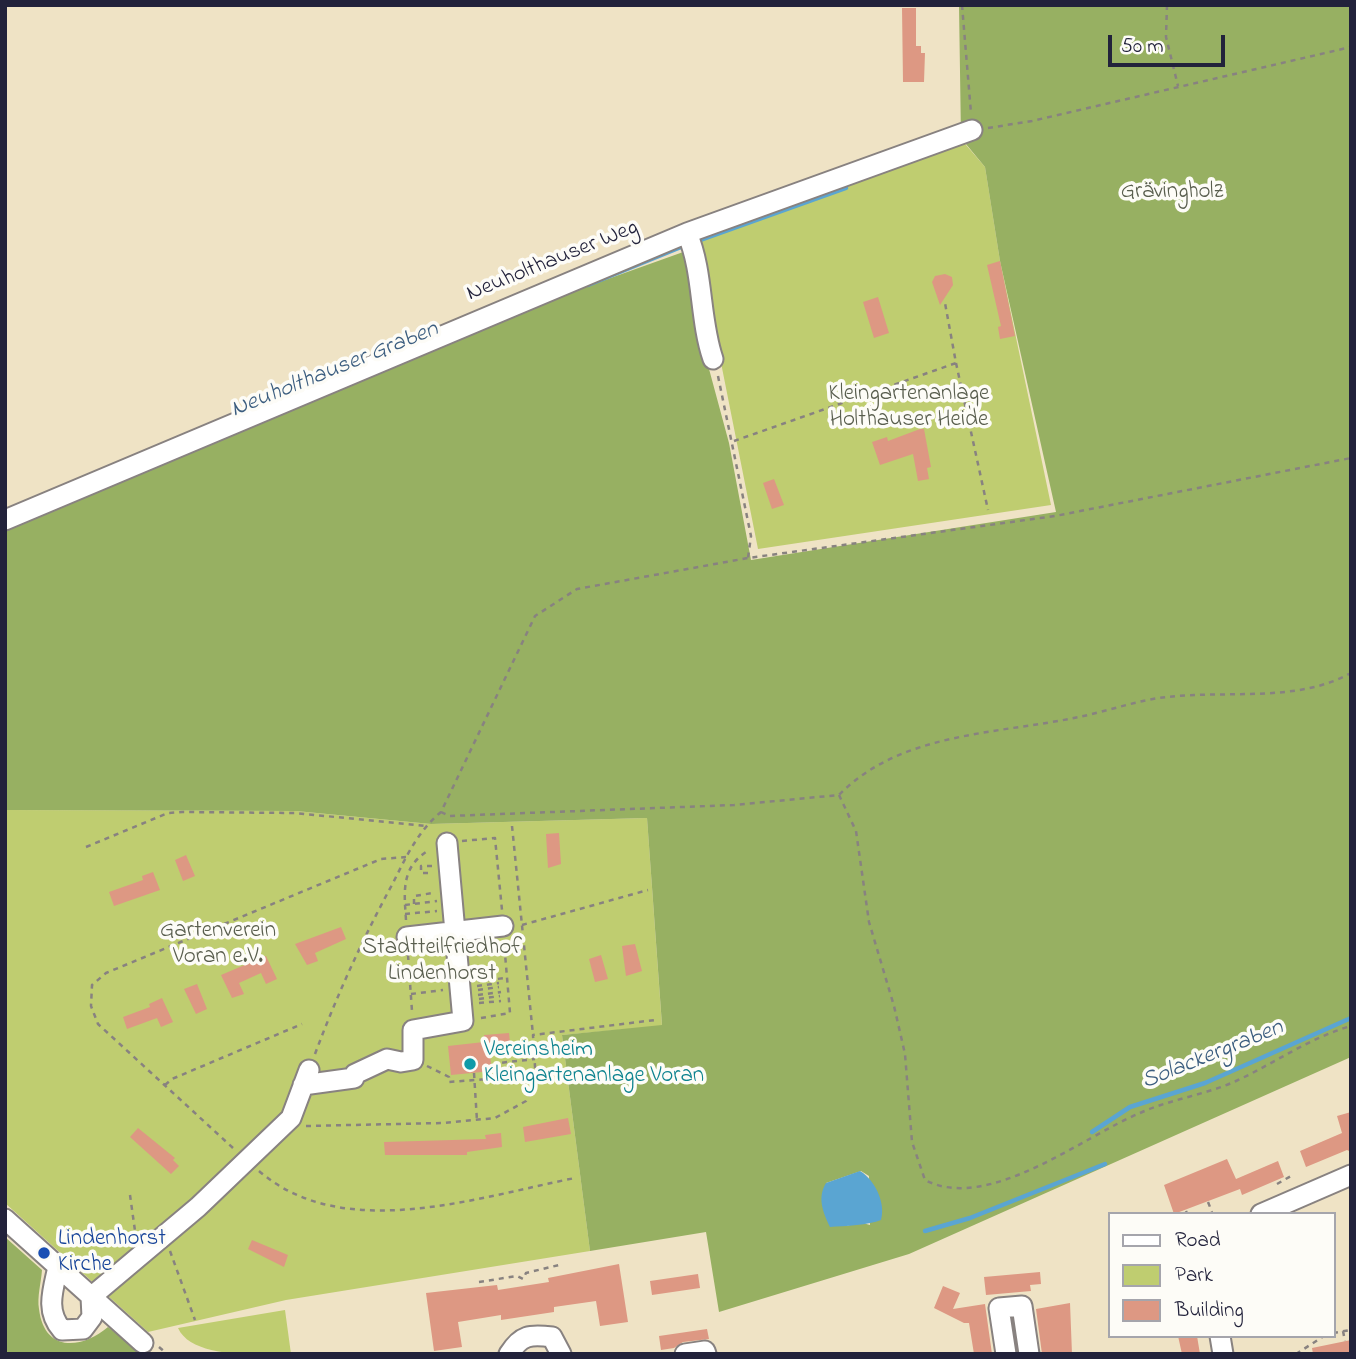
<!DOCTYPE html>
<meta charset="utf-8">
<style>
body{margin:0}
#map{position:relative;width:1356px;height:1359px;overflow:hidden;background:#efe3c5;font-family:"Indie Flower",sans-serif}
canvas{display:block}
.frame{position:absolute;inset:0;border:7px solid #22223b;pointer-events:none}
.legend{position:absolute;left:1108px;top:1212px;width:228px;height:126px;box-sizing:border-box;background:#fdfcf7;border:2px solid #a5a5ac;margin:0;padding:9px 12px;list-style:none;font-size:21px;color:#22223b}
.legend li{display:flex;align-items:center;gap:14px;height:35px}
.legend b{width:35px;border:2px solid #a5a5ac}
.scale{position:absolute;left:1108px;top:35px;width:117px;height:32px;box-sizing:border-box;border:4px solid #22223b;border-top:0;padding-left:9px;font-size:21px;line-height:24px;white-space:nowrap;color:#22223b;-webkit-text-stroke:5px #fdfcf7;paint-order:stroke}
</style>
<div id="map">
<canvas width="1356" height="1359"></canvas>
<div class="frame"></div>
<ul class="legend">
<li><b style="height:9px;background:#fff"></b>Road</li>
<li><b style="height:19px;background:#bfcd70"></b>Park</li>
<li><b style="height:19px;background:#dd9883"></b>Building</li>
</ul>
<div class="scale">50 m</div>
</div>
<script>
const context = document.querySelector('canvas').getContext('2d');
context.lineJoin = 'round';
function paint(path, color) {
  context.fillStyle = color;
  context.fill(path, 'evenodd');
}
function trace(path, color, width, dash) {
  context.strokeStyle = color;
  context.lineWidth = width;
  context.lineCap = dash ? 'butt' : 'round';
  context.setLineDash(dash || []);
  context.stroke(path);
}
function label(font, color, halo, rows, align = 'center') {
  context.font = font + ' "Indie Flower",sans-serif';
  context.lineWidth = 7;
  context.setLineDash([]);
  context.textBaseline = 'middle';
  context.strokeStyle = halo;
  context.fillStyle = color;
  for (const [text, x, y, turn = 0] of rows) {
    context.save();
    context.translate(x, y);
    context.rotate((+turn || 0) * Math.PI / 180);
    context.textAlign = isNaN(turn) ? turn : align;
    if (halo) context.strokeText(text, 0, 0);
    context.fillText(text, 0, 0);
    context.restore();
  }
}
const green = new Path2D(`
 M960,138L985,167L1000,261L1051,505L758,549L696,237Z
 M5,810L296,811L431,824L647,818L662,1026L562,1035L590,1251L286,1300L148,1332L5,1203Z
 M285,1310L291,1354C257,1354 192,1359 178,1328Z`);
const forest = new Path2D(`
 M959,5H1351V1057L909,1254L719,1312L706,1232L590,1251L562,1035L662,1025L647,818L431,824L296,811L5,810V520L454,334L686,251L702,343L729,443L751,560L1056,512L1000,261L985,167L961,138ZM861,1171L869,1176L870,1225L859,1222L847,1226L826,1183Z
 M5,1237L42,1270C41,1283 37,1297 39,1309C44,1352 81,1350 108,1327L142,1354H5Z`);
const water = new Path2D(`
 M860,1171C875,1180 886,1203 881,1220C869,1225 845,1226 830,1227C823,1212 817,1198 826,1183Z`);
const stream = new Path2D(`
 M695,242L846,188
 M588,285L681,247
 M1092,1132L1130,1107L1205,1083L1351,1018
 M925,1231L970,1218L1105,1164`);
const building = new Path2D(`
 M902,8H916V46H921V53H925L924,82H903Z
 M1000,261L1015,336L1000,339L998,327L1001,326L987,265Z
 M945,274L952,277L953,285L940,305L932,282L935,276Z
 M878,297L889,333L874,338L863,302Z
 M920,429H924L931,467L927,468L929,479L918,481L913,454L880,465L872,442L887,437L888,441Z
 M774,479L784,505L772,509L763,483Z
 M559,833L561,864L548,868L546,834Z
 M186,855L195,876L183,881L175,860Z
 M153,872L160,890L114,906L109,892L143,880L142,876Z
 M341,927L346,939L315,953L318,961L307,965L295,944Z
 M635,944L642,971L626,976L622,946Z
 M601,955L608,979L595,982L589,959Z
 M266,956L277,979L266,984L261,973L239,983L244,994L232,998L221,975Z
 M197,984L207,1009L196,1014L184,989Z
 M162,998L173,1022L161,1027L157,1018L127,1029L123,1017L150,1007L149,1004Z
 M509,1033L511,1052L490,1055L492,1071L451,1075L448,1046L484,1042V1035Z
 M1351,1112V1152L1347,1150L1306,1167L1300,1151L1342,1133L1337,1116Z
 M568,1118L571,1134L525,1142L523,1127Z
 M138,1128L175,1158L173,1160L179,1166L171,1174L130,1137Z
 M501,1133L502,1147L467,1152V1155H385L384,1142L486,1139L485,1135Z
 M1227,1159L1236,1179L1278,1161L1284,1177L1242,1195L1240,1189L1174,1214L1164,1185Z
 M252,1240L288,1255L284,1267L248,1249Z
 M619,1264L628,1322L600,1326L596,1301L554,1307V1312L501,1320V1315L458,1322L462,1347L434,1351L426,1293L497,1285L498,1290L549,1282L548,1278Z
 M1040,1272L1041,1284L1030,1285L1031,1291L986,1295L984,1277Z
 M698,1274L700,1288L652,1295L650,1281Z
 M943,1286L960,1293L953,1309L985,1304L992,1354H974L969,1323H964L934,1308Z
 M1070,1303L1072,1354H1042L1036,1309Z
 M707,1329L709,1339L683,1342L674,1348L661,1350L659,1336Z
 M1178,1336H1197L1200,1354H1182Z
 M1351,1340V1354H1313L1312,1348Z`);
const path = new Path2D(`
 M962,5L971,113
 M1167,5L1166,37L1178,86
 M988,128L1032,121L1351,47
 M956,363L988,510
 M718,376L751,536L748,558
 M734,441L956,363L945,303
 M839,795L856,831L869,922L894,1006L905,1054L912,1142L925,1180C988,1213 1082,1137 1140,1113C1171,1099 1205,1095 1236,1081C1275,1063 1309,1038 1351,1026
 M441,812L449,816L734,805L839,795C900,732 998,734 1079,717C1108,711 1138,700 1167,697C1227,690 1297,703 1351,673
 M512,826L533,1035
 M462,841L495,838L502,910
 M86,847L168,813L182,812L295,813L426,826
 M432,866H421V873H432
 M414,904V896L433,893
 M405,905L437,901
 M405,914L437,911
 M406,920C404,890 401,867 429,850
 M522,925L648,890
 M474,949L494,946
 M408,955L412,1011
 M489,970L490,980
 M478,971L480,981
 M478,981L506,978
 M477,986L499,983
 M478,990L499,987
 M411,994L443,990
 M478,995L501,992
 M479,999L500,996
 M479,1003L501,1001
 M481,1018L510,1013L504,942
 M315,1054C337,995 363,938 393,883C406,857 418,831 441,812L535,616L577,589L748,558L1055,516L1351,458
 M427,1066L449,1077V1082L501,1078L499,1063L535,1059
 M474,1073L477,1121
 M165,1085L172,1079L302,1024
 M306,1126L443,1123L495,1118L526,1101L536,1082L533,1035L655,1020
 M233,1148L98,1024L91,1006L92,985L106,973L381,859L406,857
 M259,1171C343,1244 478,1197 575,1178
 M1277,1184L1291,1176
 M130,1195L136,1238
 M1208,1202L1212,1212
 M1186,1211L1187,1214
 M170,1251L195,1320
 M479,1282L517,1276L523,1279L526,1273L563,1264
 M1343,1331L1345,1341
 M1333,1333L1351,1330
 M159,1347L167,1354
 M1296,1354L1324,1336`);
const minor = new Path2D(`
 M687,233C704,273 699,318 713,359
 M5,520L687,233L972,130
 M407,937L503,926
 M303,1085L354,1078L355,1074L387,1059L401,1062L413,1060V1030L463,1021L447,843
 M1261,1214L1351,1175
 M5,1219L143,1343
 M58,1267C53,1290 45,1311 62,1330L83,1329L92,1317L91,1297
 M91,1297L198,1207L291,1118L309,1070
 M1220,1336L1223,1354
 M509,1354C521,1335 530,1334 552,1337L561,1354
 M685,1354L705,1351L706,1354
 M1006,1354L999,1308L1022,1306L1029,1354`);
const markers = [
 [470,1064,7,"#0f9aa8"],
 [44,1253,7,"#1a4fb4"]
];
const parkNames = [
 ["Grävingholz",1172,193],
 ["Kleingartenanlage",909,395],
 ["Holthauser Heide",909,421],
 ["Gartenverein",218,932],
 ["Voran e.V.",218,958],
 ["Stadtteilfriedhof",442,949],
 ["Lindenhorst",442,975]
];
const streetNames = [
 ["Neuholthauser Weg",553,262,-22]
];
const cultureNames = [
 ["Vereinsheim",484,1051],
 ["Kleingartenanlage Voran",484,1077]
];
const transitNames = [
 ["Lindenhorst",58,1240],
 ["Kirche",58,1266]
];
const waterNames = [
 ["Neuholthauser Graben",335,371,-22],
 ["Solackergraben",1213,1056,-22]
];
paint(green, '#bfcd70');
paint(forest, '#97b062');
paint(water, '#5aa5d2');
trace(stream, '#5aa5d2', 4.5);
paint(building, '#dd9883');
trace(minor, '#888280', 23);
trace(path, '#888280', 2.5, [5, 5]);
trace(minor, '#fff', 19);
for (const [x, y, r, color] of markers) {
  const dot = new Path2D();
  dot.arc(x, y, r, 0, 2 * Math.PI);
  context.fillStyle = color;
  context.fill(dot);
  trace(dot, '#fdfcf7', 2.5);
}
label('23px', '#595e4e', '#fdfcf7', parkNames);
label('23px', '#22223b', '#fdfcf7', streetNames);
label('23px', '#0d838f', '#fdfcf7', cultureNames, 'left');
label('23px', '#164399', '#fdfcf7', transitNames, 'left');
label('italic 24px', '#3b5d7f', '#fdfcf7', waterNames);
</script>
